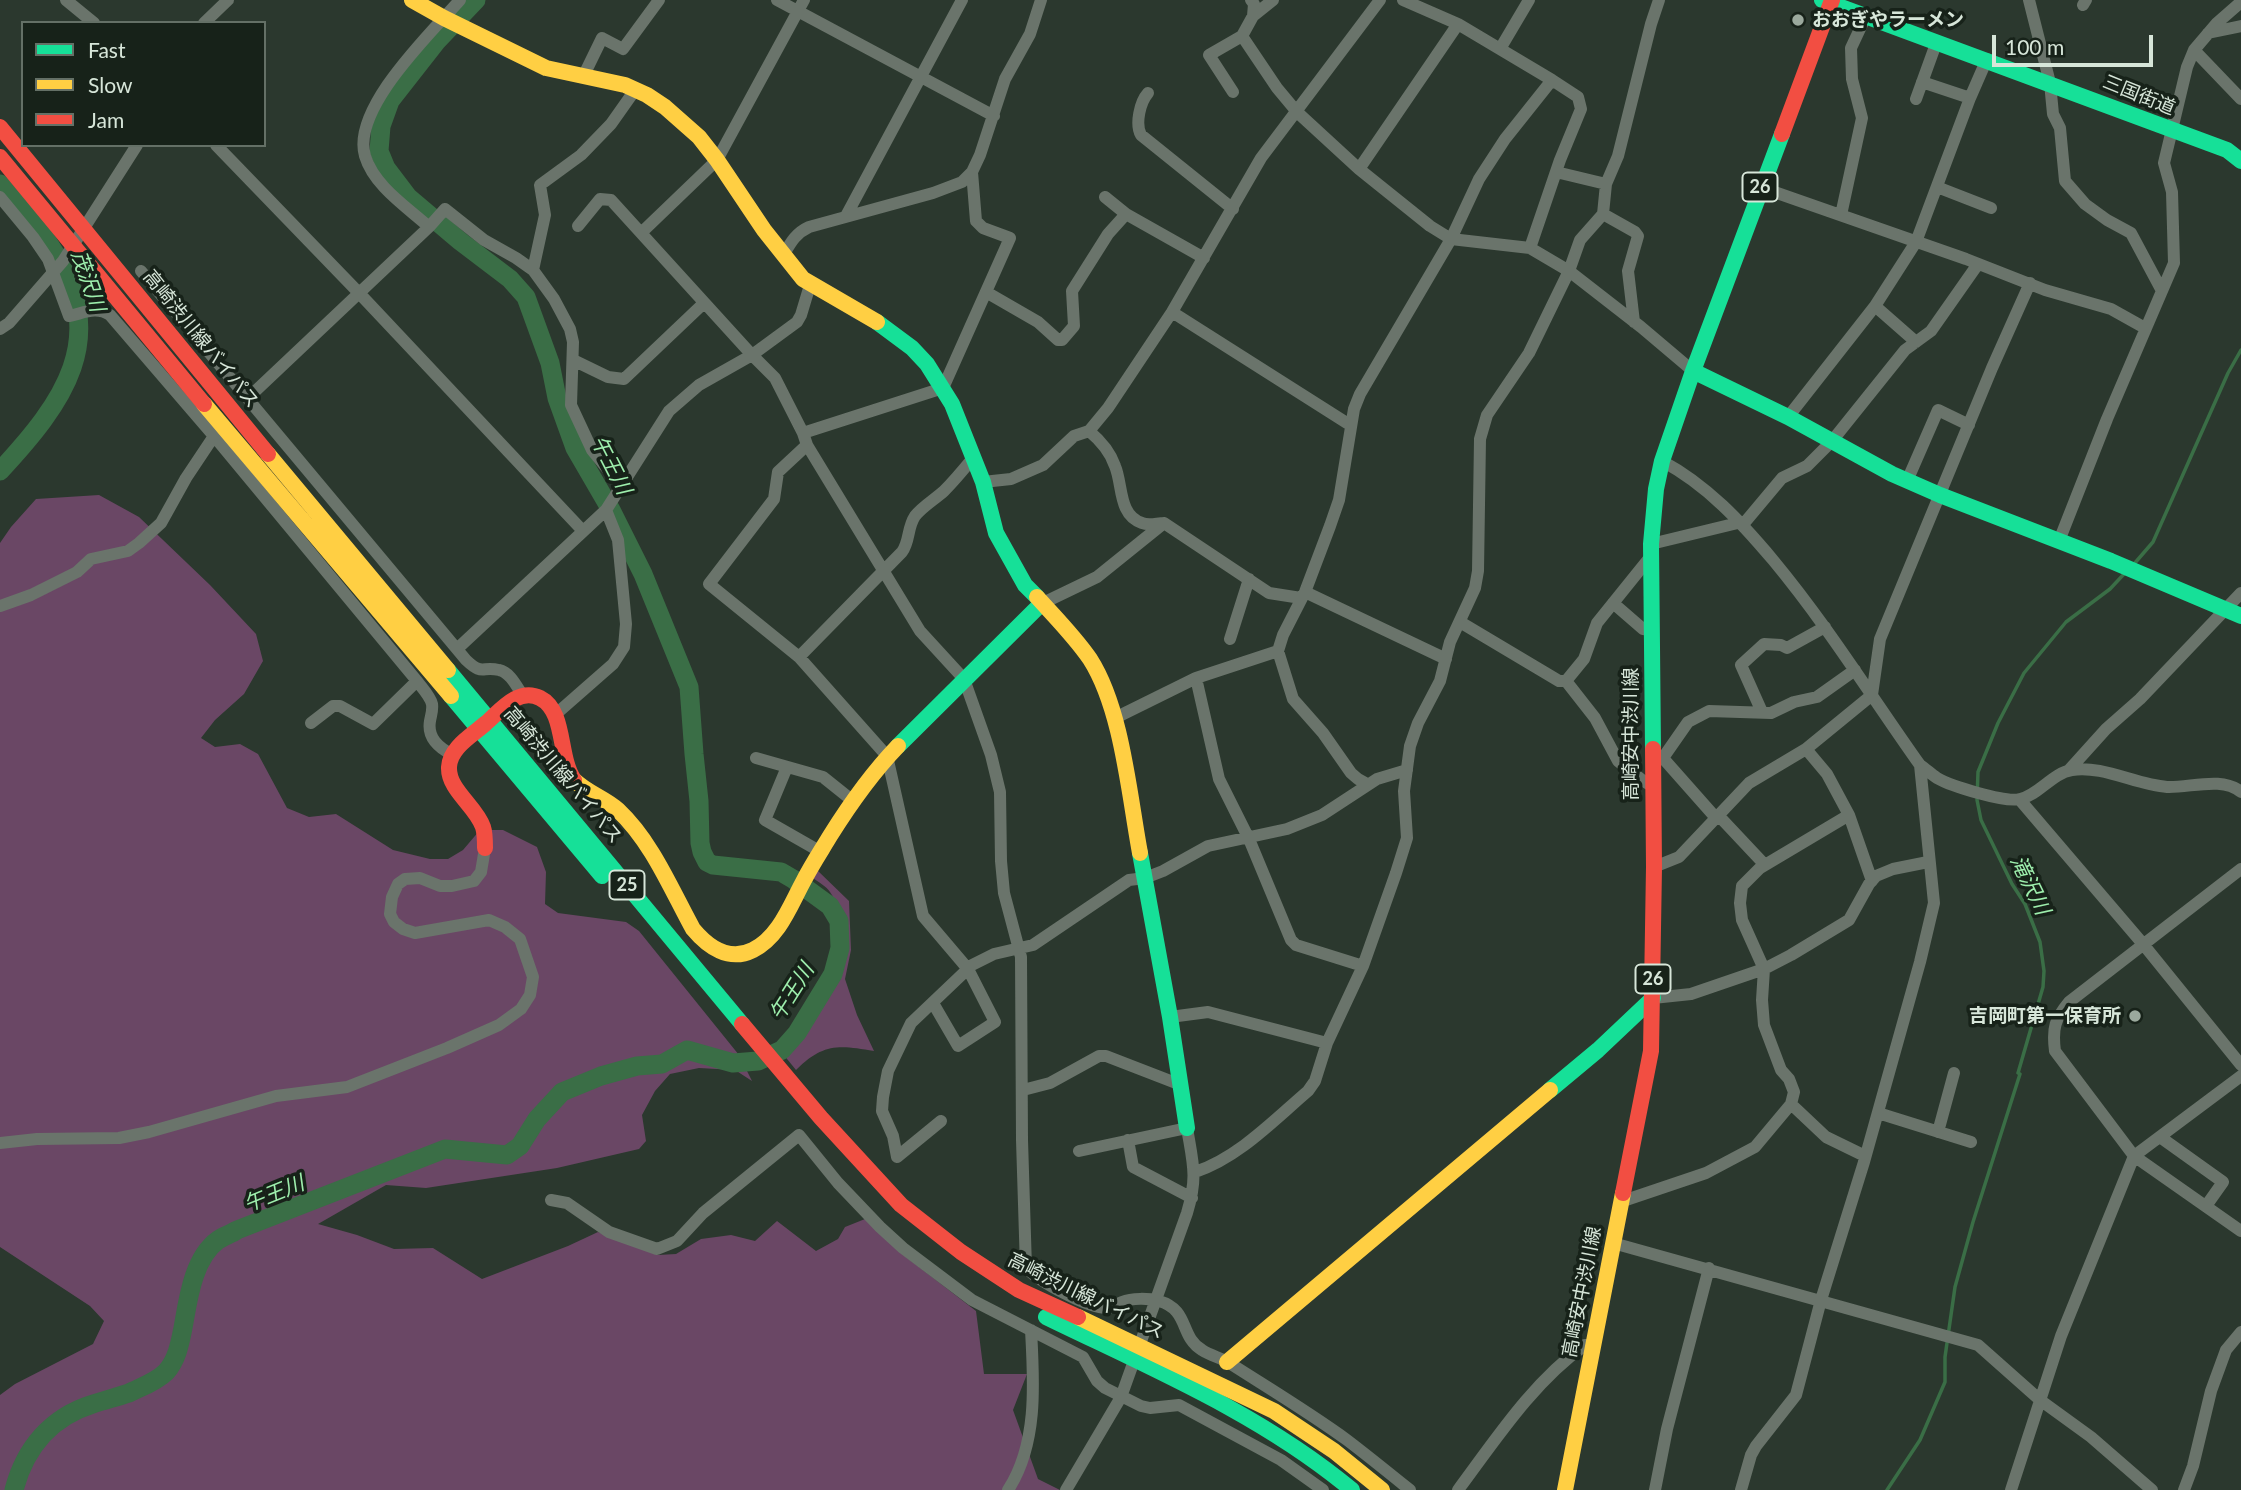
<!DOCTYPE html>
<meta charset="utf-8">
<style>
body{margin:0}
#map{position:relative;width:2241px;height:1490px;overflow:hidden;background:#2b382e;font-family:Lato,sans-serif}
canvas{display:block}
.legend{position:absolute;left:21px;top:21px;width:245px;height:126px;box-sizing:border-box;background:#172219;border:2px solid #647066;margin:0;padding:9px 12px;list-style:none;font-size:21px;color:#d7e6d9}
.legend li{display:flex;align-items:center;gap:14px;height:35px}
.legend b{width:35px;border:2px solid #647066}
.scale{position:absolute;left:1992px;top:35px;width:161px;height:32px;box-sizing:border-box;border:4px solid #d7e6d9;border-top:0;padding-left:9px;font-size:21px;line-height:24px;white-space:nowrap;color:#d7e6d9;-webkit-text-stroke:5px #172219;paint-order:stroke}
</style>
<div id="map">
<canvas width="2241" height="1490"></canvas>
<ul class="legend">
<li><b style="height:9px;background:#16e098"></b>Fast</li>
<li><b style="height:9px;background:#ffcf43"></b>Slow</li>
<li><b style="height:9px;background:#f24e42"></b>Jam</li>
</ul>
<div class="scale">100 m</div>
</div>
<script>
const context = document.querySelector('canvas').getContext('2d');
context.lineJoin = 'round';
function paint(path, color) {
  context.fillStyle = color;
  context.fill(path, 'evenodd');
}
function trace(path, color, width, dash) {
  context.strokeStyle = color;
  context.lineWidth = width;
  context.lineCap = dash ? 'butt' : 'round';
  context.setLineDash(dash || []);
  context.stroke(path);
}
function label(font, color, halo, rows, align = 'center') {
  context.font = font + ' Lato,"Noto Sans JP",sans-serif';
  context.lineWidth = 7;
  context.setLineDash([]);
  context.textBaseline = 'middle';
  context.strokeStyle = halo;
  context.fillStyle = color;
  for (const [text, x, y, turn = 0] of rows) {
    context.save();
    context.translate(x, y);
    context.rotate((+turn || 0) * Math.PI / 180);
    context.textAlign = isNaN(turn) ? turn : align;
    if (halo) context.strokeText(text, 0, 0);
    context.fillText(text, 0, 0);
    context.restore();
  }
}
const green = new Path2D(`
 M99,495L139,517L210,585L256,634L263,661L244,694L215,720L201,738L215,747L240,744L258,754L287,808L309,817L336,814L393,850L430,859H448L463,850L480,830H503L537,847L546,872L545,904L558,913L626,922L639,931L739,1055L752,1081L735,1070L699,1068L670,1074L655,1091L642,1115L646,1141L639,1149L557,1168L426,1188L386,1185L318,1224L357,1235L394,1249L433,1248L482,1279L568,1246L598,1232L658,1255L676,1254L701,1239L731,1235L755,1241L777,1221L816,1251L838,1239L845,1227L865,1219L906,1257L976,1311L984,1374H1027L1013,1410L1038,1479L1060,1490H0V1395L15,1384L93,1344L104,1321L90,1306L0,1247V543L11,527L36,499Z
 M817,870L849,901L851,950L845,979L857,1015L874,1051C839,1045 823,1043 796,1070L783,1054C819,1013 867,946 830,892C826,886 818,882 813,878Z`);
const stream = new Path2D(`
 M2134,564L2153,542L2228,373L2241,350
 M1887,1490L1920,1440L1945,1382V1357L1955,1287L1973,1222L2020,1074L2018,1073L2043,987L2044,971L2040,942L2025,904L2012,884L1981,820L1977,800L1978,772L1998,723L2024,673L2066,622L2110,589L2124,574`);
const river = new Path2D(`
 M0,184C17,205 37,225 51,247C112,338 63,403 0,471
 M14,1490C25,1448 51,1417 93,1404C105,1400 117,1397 129,1393C141,1387 156,1382 166,1372C177,1360 180,1343 183,1328C188,1300 193,1258 218,1240C224,1236 231,1234 237,1230L445,1149L507,1155L520,1146L537,1119L562,1092L601,1076L637,1066L662,1064L687,1050L733,1063L758,1061L782,1050L797,1033L833,974L840,948L839,921L830,906L793,879L781,872L713,865L707,862L702,852L700,843L699,801L694,754L689,687L643,574L611,510L575,448L557,398L550,363L526,297L510,279L460,241L408,197L386,168L379,151L381,126L390,101L437,41L476,0`);
const street = new Path2D(`
 M66,0L94,23
 M777,0L994,116
 M804,0L717,160L641,233L752,355L775,378L803,433L807,445L920,631L964,679L991,755L1000,792L1001,861L1004,893L1021,957L1022,1140L1026,1268C1040,1282 1087,1308 1107,1308C1112,1308 1117,1304 1122,1302C1132,1298 1148,1298 1159,1301C1190,1310 1179,1336 1202,1350C1211,1356 1222,1358 1231,1364C1270,1389 1310,1413 1347,1440C1368,1456 1389,1473 1410,1490
 M1251,0L1254,4L1253,16L1242,36L1277,88L1297,112L1359,169L1430,226L1451,239L1530,248L1569,271L1641,327L1693,371
 M2029,0L2050,83L2053,114L2060,128L2065,181L2085,204L2107,220L2131,233L2162,291
 M2083,5L2086,0
 M1253,16L1273,0
 M204,23L228,0
 M2208,33L2241,26
 M1500,49L1529,0
 M2194,50L2241,99
 M583,77L602,38L623,49L659,0
 M1922,82L1970,98
 M1233,92L1209,55L1242,36
 M1148,93C1140,102 1135,124 1141,135L1233,209
 M1916,99L1937,41
 M216,145L359,293L583,531
 M1359,169L1458,24
 M1556,172L1606,184
 M1760,187L1966,259L2045,290L2111,309L2145,328
 M1937,187L1991,208
 M0,197L33,237L48,259L69,316C84,313 96,306 110,315L214,436L417,681C422,688 430,696 432,704C433,710 431,715 430,721C427,738 439,748 453,755
 M1105,197L1126,214L1204,258
 M1603,214L1635,232L1638,236L1628,271L1634,322
 M1841,215L1862,118L1852,79L1851,48L1866,16
 M846,216L962,0
 M578,226L600,199L611,200L641,233
 M429,227C407,207 374,186 365,156C351,109 431,33 460,0
 M1530,248L1560,160L1581,109L1578,97L1552,80
 M784,254C791,242 796,233 809,227L933,193L962,182L972,172L980,155L1005,79L1030,34L1041,0
 M533,270L545,215L540,185L581,155L611,124L635,90
 M141,271L466,660C483,676 481,666 499,670C510,672 517,687 523,696
 M986,292L1038,322L1058,340H1062L1074,326L1072,291L1108,234L1126,214
 M1875,306L1916,342
 M1172,312L1350,425
 M0,329L9,323L63,261L137,145
 M573,360L608,377L624,379L704,303
 M248,398L429,227L445,209L484,240L516,258L533,270L554,299L570,329L573,342L571,405L592,450L621,486
 M1788,417L1875,306L1916,242L1970,98L1987,59
 M1089,431C1101,441 1110,451 1115,466C1123,485 1118,515 1142,523C1149,526 1157,523 1164,523L1269,593L1301,598
 M803,433L943,388L1010,238L983,228L976,221L972,172
 M807,445L778,472L774,499L709,584L799,657L887,756L923,916L968,969L995,1022L958,1046L933,1003
 M1662,461C1707,485 1741,522 1773,560C1827,625 1871,696 1920,765C1926,769 1931,774 1937,778C1951,786 2005,803 2020,799C2039,795 2052,773 2072,770C2102,765 2137,785 2167,787C2190,788 2222,776 2241,792
 M1907,481L1938,410L1969,425
 M983,482L1011,479L1043,465L1074,436L1089,431L1108,408L1172,312L1261,158L1380,0
 M2059,541L2107,419L2174,263L2172,192L2164,163L2187,67L2194,50L2217,23L2241,2
 M1651,544L1746,521L1782,478L1807,466L1832,441L1905,350L1931,331L1978,264
 M1305,592L1446,659
 M1613,603L1643,629L1651,630
 M1041,604L1097,577L1164,523
 M0,606L31,595L77,572L91,559L128,551L139,543L161,523L186,478L214,436
 M1460,622L1559,681H1566L1595,718L1618,761L1642,780L1652,786
 M1230,639L1249,579
 M457,649L606,510L669,411L699,385L752,355L797,322L801,315L810,285
 M1278,651L1293,699L1323,733L1351,773L1358,779L1367,784
 M799,657L902,552C910,541 907,528 915,516C923,506 934,500 944,491C954,481 964,469 973,458
 M1196,678L1219,779L1249,839L1291,940L1296,945L1363,966
 M1566,681L1584,659L1597,623L1651,556
 M1762,712L1741,665L1764,644L1781,645L1787,648L1825,627
 M556,714L613,664L624,647L626,624L618,540L606,510
 M1115,718L1196,678L1278,651L1283,635L1305,592L1330,526L1339,500L1354,409L1360,394L1451,239L1479,179L1505,139L1552,80L1458,24L1403,0
 M311,723L333,706H340L373,724L417,681
 M1806,749L1827,774L1849,815L1872,881
 M1662,757L1716,818
 M756,758L823,777L853,801
 M1652,764L1665,755L1688,722L1709,711L1771,713L1794,702L1817,697L1855,670
 M787,767L765,820L821,852
 M2069,770L2106,729L2140,699L2241,593
 M2020,800L2143,944L2241,1065
 M1718,815L1765,865
 M1654,867L1679,857L1749,783L1806,749L1872,695L1880,639L1992,368L2030,283
 M2241,869L2069,1002C2055,1019 2052,1028 2055,1051L2134,1156L2241,1231
 M1653,998L1691,994L1764,969L1791,955L1849,920L1869,884L1876,876L1893,869L1928,862
 M1170,1017L1208,1012L1327,1043
 M1023,1090L1050,1083L1099,1056H1106L1181,1085
 M1791,1104L1826,1137L1865,1156
 M1878,1113L1971,1142
 M941,1121L897,1157L893,1136L882,1111L883,1097L888,1071L911,1023L972,965L994,954L1033,945L1129,880L1145,878L1163,871L1208,846L1287,829L1322,815L1377,779L1407,770
 M1938,1132L1954,1073
 M2160,1137L2223,1182L2206,1206
 M1128,1140L1133,1167L1192,1198
 M0,1143L37,1139L119,1138L149,1132L276,1096L347,1087L447,1048L499,1025L521,1009L530,995L533,977L520,939L505,927L489,920L415,933L403,929L394,922L390,914L392,897L398,884L405,879L420,878L440,886H452L474,881L481,872L485,848
 M1195,1172C1238,1158 1274,1120 1308,1091L1315,1081L1327,1043L1363,966L1396,873L1407,838L1404,791L1410,746L1418,723L1440,681L1450,642L1475,588L1478,571L1480,439L1487,415L1529,353L1569,271L1580,240L1603,214L1606,184L1618,156L1651,24L1659,0
 M551,1200L567,1203L609,1232L657,1249L677,1241L703,1213L799,1135L838,1183L880,1227L903,1248L972,1300L1083,1357L1097,1381L1105,1388L1141,1406L1150,1408L1179,1405L1281,1460L1323,1490
 M1623,1201L1706,1173L1755,1147L1791,1104L1794,1092L1789,1079L1781,1070L1764,1025L1762,1000L1764,969L1742,920L1740,903L1742,886L1760,868L1849,815
 M1613,1243L1978,1345L2040,1400L2091,1437L2152,1490
 M1008,1490C1038,1444 1034,1383 1031,1330
 M1066,1490L1121,1397L1187,1213C1198,1177 1193,1164 1187,1128L1079,1151
 M1458,1490C1496,1439 1533,1382 1585,1345H1593
 M1655,1490L1667,1429L1709,1268
 M1741,1490L1751,1455L1756,1446L1796,1395L1821,1300L1864,1162L1920,962L1934,903L1920,765
 M2011,1490L2061,1336L2134,1156L2241,1076
 M2184,1490L2193,1466L2211,1391L2226,1350L2241,1332`);
const fast = new Path2D(`
 M1822,0L2227,150L2241,161
 M877,322L912,348L927,364L952,404L983,482L996,533L1025,585L1037,597
 M1693,371L1788,417L1892,474L1940,495L2111,561L2241,616
 M448,670L742,1024
 M451,696L602,876
 M898,746L1041,604
 M1653,749L1651,544L1656,489L1662,461L1693,371L1782,134
 M1140,853L1170,1017L1187,1128
 M1550,1090L1598,1050L1653,998
 M1046,1317C1151,1368 1261,1414 1352,1490`);
const slow = new Path2D(`
 M412,0L444,18L546,68L625,85L647,95L665,107L699,137L717,160L764,230L803,279L877,322
 M204,404L451,696
 M268,454L448,670
 M1037,597C1055,617 1075,637 1090,659C1122,709 1129,794 1140,853
 M574,780C587,793 605,798 618,810C652,842 671,889 693,929C708,947 729,962 753,950C779,937 790,906 803,882C811,866 821,851 830,836C850,804 872,773 898,746
 M1078,1317L1274,1411L1334,1451L1382,1490
 M1227,1362L1550,1090
 M1565,1490L1623,1193`);
const jam = new Path2D(`
 M0,127L268,454
 M1782,134L1832,0
 M0,157L204,404
 M485,848C485,841 485,833 483,827C476,806 448,790 449,767C450,747 473,735 486,723C500,711 518,687 540,698C566,711 558,757 574,780
 M742,1024L821,1118L901,1205L961,1252L1019,1290L1078,1317
 M1623,1193L1651,1051L1654,867L1653,749`);
const markers = [
 [1798,20,7,"#9ba99d"],
 [2135,1016,7,"#9ba99d"]
];
const shields = [
 [1760,187,35],
 [627,885,35],
 [1653,979,35]
];
const shieldNames = [
 ["26",1760,187],
 ["25",627,885],
 ["26",1653,979]
];
const poiNames = [
 ["おおぎやラーメン",1812,20],
 ["吉岡町第一保育所",2121,1016,"right"]
];
const streetNames = [
 ["三国街道",2139,95,22],
 ["高崎渋川線バイパス",201,339,51],
 ["高崎安中渋川線",1631,734,-90],
 ["高崎渋川線バイパス",563,775,50],
 ["高崎安中渋川線",1582,1292,-79],
 ["高崎渋川線バイパス",1086,1296,26]
];
const waterNames = [
 ["茂沢川",88,281,71],
 ["午王川",611,465,63],
 ["滝沢川",2030,885,64],
 ["午王川",792,992,-58],
 ["午王川",274,1194,-22]
];
paint(green, '#6a4765');
trace(stream, '#3a6e46', 3.5);
trace(river, '#3a6e46', 19);
trace(street, '#6a746b', 12);
trace(fast, '#16e098', 16);
trace(slow, '#ffcf43', 16);
trace(jam, '#f24e42', 16);
for (const [x, y, r, color] of markers) {
  const dot = new Path2D();
  dot.arc(x, y, r, 0, 2 * Math.PI);
  context.fillStyle = color;
  context.fill(dot);
  trace(dot, '#172219', 2.5);
}
for (const [x, y, w] of shields) {
  const box = new Path2D();
  box.roundRect(x - w / 2, y - 14.5, w, 29, 5);
  context.fillStyle = '#172219';
  context.fill(box);
  trace(box, '#d7e6d9', 2);
}
label('bold 18px', '#d7e6d9', null, shieldNames);
label('bold 19px', '#d7e6d9', '#172219', poiNames, 'left');
label('19px', '#d7e6d9', '#172219', streetNames);
label('italic 21px', '#9eefad', '#172219', waterNames);
</script>
